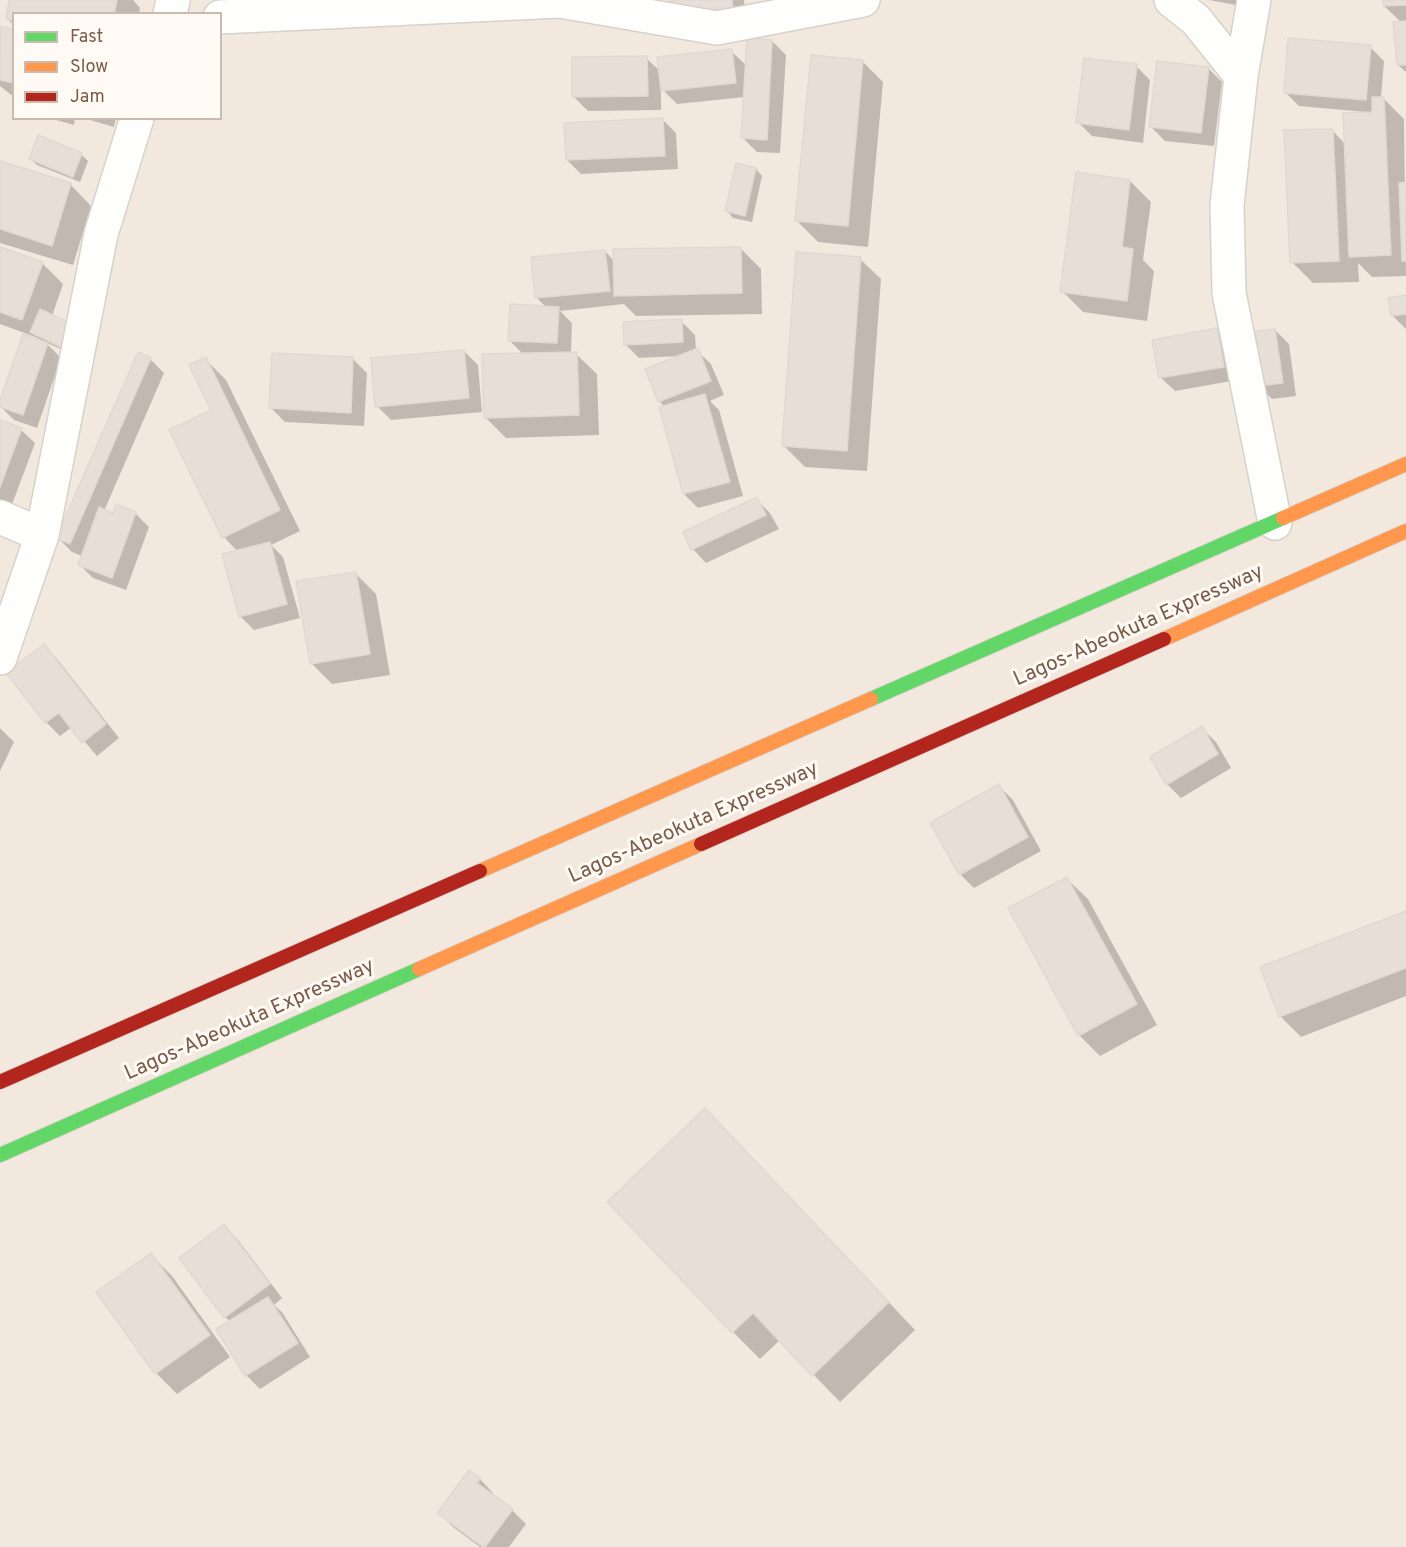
<!DOCTYPE html>
<style>
body{margin:0}
#map{position:relative;width:1406px;height:1547px;overflow:hidden;background:#f9f5f0;font-family:Overpass,sans-serif}
canvas{display:block}
.legend{position:absolute;left:12px;top:12px;width:210px;height:108px;box-sizing:border-box;background:#fffaf3;border:2px solid #cabbb1;margin:0;padding:8px 10px;list-style:none;font-size:18px;color:#7a5c4d}
.legend li{display:flex;align-items:center;gap:12px;height:30px}
.legend b{width:30px;border:2px solid #cabbb1}
</style>
<div id="map">
<canvas width="1406" height="1547"></canvas>
<ul class="legend">
<li><b style="height:8px;background:#63d668"></b>Fast</li>
<li><b style="height:8px;background:#ff974d"></b>Slow</li>
<li><b style="height:8px;background:#b3261e"></b>Jam</li>
</ul>
</div>
<script>
const context = document.querySelector('canvas').getContext('2d');
context.lineJoin = 'round';
function paint(path, color) {
  context.fillStyle = color;
  context.fill(path, 'evenodd');
}
function trace(path, color, width, dash) {
  context.strokeStyle = color;
  context.lineWidth = width;
  context.lineCap = dash ? 'butt' : 'round';
  context.setLineDash(dash || []);
  context.stroke(path);
}
function label(font, color, halo, rows, align = 'center') {
  context.font = font + ' Overpass,sans-serif';
  context.lineWidth = 6;
  context.setLineDash([]);
  context.textBaseline = 'middle';
  context.strokeStyle = halo;
  context.fillStyle = color;
  for (const [text, x, y, turn = 0] of rows) {
    context.save();
    context.translate(x, y);
    context.rotate((+turn || 0) * Math.PI / 180);
    context.textAlign = isNaN(turn) ? turn : align;
    if (halo) context.strokeText(text, 0, 0);
    context.fillText(text, 0, 0);
    context.restore();
  }
}
const residential = new Path2D(`
 M0,0H1406V1547H0ZM14,14H220V118H14Z`);
const shadow = new Path2D(`
 M11,0H133L140,8L139,14H14V25L7,19Z
 M670,0H744L746,24Z
 M1209,0H1242L1241,6Z
 M1384,0H1406V72L1398,65L1402,23L1384,6Z
 M2,28L14,31V97L0,86V35Z
 M772,41L786,55L780,153L757,152L743,138L745,97L677,104L661,88V110L588,111L574,97L646,58L661,72L731,51L747,66Z
 M1370,47L1384,61L1381,98H1383L1404,119L1406,276L1372,277L1358,263L1359,282L1313,283L1292,262L1332,130L1346,145L1365,112L1299,106L1285,92Z
 M862,61L883,82L868,247L818,242L797,221Z
 M1136,66L1150,80L1143,143L1092,136L1078,122Z
 M1208,68L1222,82L1214,146L1165,141L1151,127Z
 M49,118H75L74,125Z
 M83,118H116L114,127Z
 M662,119L676,133L678,169L581,174L567,160Z
 M39,137L82,155L88,161L80,182L37,165L30,158Z
 M0,163L71,185L91,206L73,265L0,243Z
 M756,169L762,176L752,222L733,218L727,211Z
 M1130,181L1151,202L1143,260L1154,271L1147,321L1083,312L1062,291Z
 M740,248L761,269L762,314L636,316L624,304L560,311L572,323L571,354H576L597,374L599,435L506,438L485,417L524,355L509,340L547,308L537,298L605,251L614,261Z
 M0,249L42,263L63,284L52,316L72,354L45,342L61,358L37,428L14,420L0,406L42,343L38,338L0,324Z
 M860,259L881,279L867,471L805,467L784,446Z
 M1406,297V329L1393,316Z
 M681,321L695,335L696,350L711,364L724,395L710,401L719,410L743,496L698,508L684,494L661,408L665,407L660,402L647,370L680,356L639,358L625,344Z
 M1217,330L1231,344L1237,380L1175,391L1161,378Z
 M1275,330L1289,344L1296,396L1272,399L1258,385Z
 M464,351L478,365L482,412L391,420L377,406Z
 M150,359L164,373L104,511L114,514L135,513L149,527L126,590L93,578L79,564L82,556L72,552L58,538Z
 M205,359L226,380L300,531L271,545L283,557L300,618L254,630L240,616L238,552L224,537L213,411Z
 M353,359L367,373L364,426L285,422L271,408Z
 M0,421L21,430L35,443L8,515L0,512Z
 M756,499L770,513L779,529L706,563L693,549L685,533Z
 M355,573L376,594L390,675L332,684L311,663Z
 M44,646L58,660L119,738L97,756L72,727L60,736L46,722L8,673Z
 M0,728L14,742L0,771Z
 M1202,728L1216,742L1231,768L1181,798L1167,784Z
 M999,786L1013,800L1041,851L974,888L960,874L932,823Z
 M1067,879L1088,899L1157,1025L1100,1056L1079,1035Z
 M1406,912V996L1301,1037L1280,1016Z
 M732,1137L915,1330L840,1402L780,1340L760,1359L733,1332Z
 M224,1226L238,1240L282,1298L274,1305L282,1312L310,1357L260,1389L246,1375L231,1322L225,1317Z
 M151,1255L172,1276L230,1357L177,1394L156,1373L98,1293Z
 M480,1479L493,1493L492,1495L512,1510L526,1524L509,1547H480L453,1527L439,1513Z`);
const building = new Path2D(`
 M9,0H117L114,14H14V21L6,19Z
 M669,0H732L733,10L670,15Z
 M1383,0H1406V5L1383,6Z
 M1406,21V65H1397L1393,22Z
 M1,26L14,30V83L0,80Z
 M747,38L772,40L767,140L741,138Z
 M1288,38L1371,45L1366,100L1284,93Z
 M732,49L736,83L661,91L657,57Z
 M811,55L863,60L848,226L795,221Z
 M647,56L648,96L572,97V57Z
 M1084,58L1137,64L1129,130L1076,123Z
 M1157,61L1209,67L1201,133L1149,127Z
 M1372,97H1384L1391,255L1349,257L1343,113L1372,112Z
 M663,118L665,156L566,160L564,123Z
 M1333,129L1339,261L1290,263L1284,130Z
 M38,135L82,153L73,177L29,159Z
 M0,161L71,183L52,246L0,229Z
 M736,163L756,168L745,216L725,211Z
 M1076,172L1130,180L1122,247L1133,249L1127,301L1060,292Z
 M1406,182V261H1402L1399,183Z
 M0,247L43,262L22,320L0,312Z
 M741,247L742,293L614,296L613,249Z
 M605,250L610,291L535,298L531,257Z
 M796,252L861,257L847,451L782,446Z
 M1406,295V314L1391,316L1388,298Z
 M510,304L559,307L557,343L508,341Z
 M40,309L76,326L65,349L30,332Z
 M682,319L683,342L624,345L623,322Z
 M1217,328L1224,367L1159,378L1152,340Z
 M1275,329L1283,383L1257,386L1249,332Z
 M23,334L48,343L23,415L0,407V400Z
 M698,348L711,381L658,402L645,369Z
 M464,350L469,398L375,407L371,358Z
 M138,352L151,358L70,544L56,538Z
 M577,352L579,415L484,418L482,354Z
 M272,353L353,357L351,413L269,408Z
 M206,357L280,510L222,538L169,430L211,410L189,365Z
 M705,394L730,482L683,494L659,407Z
 M0,420L22,428L0,487Z
 M757,497L766,515L691,550L683,532Z
 M116,504L136,512L112,578L78,565L99,507L113,513Z
 M270,542L287,604L239,617L222,554Z
 M356,572L370,654L310,664L296,581Z
 M44,644L106,724L82,743L59,713L45,723L6,673Z
 M1202,726L1218,754L1166,785L1150,757Z
 M999,784L1028,837L959,875L930,823Z
 M1067,877L1137,1004L1078,1036L1008,908Z
 M1406,911V968L1279,1017L1260,967Z
 M705,1108L889,1302L812,1376L753,1313L732,1333L607,1202Z
 M224,1224L270,1284L224,1318L179,1258Z
 M151,1253L210,1335L155,1374L96,1292Z
 M268,1297L298,1343L245,1376L216,1329Z
 M469,1470L481,1478L477,1483L513,1509L485,1547H483L437,1513Z`);
const street = new Path2D(`
 M1171,0L1196,20L1241,76
 M1254,0L1241,76L1227,205L1229,293L1275,523
 M170,14L173,0
 M220,17L560,1L717,28L863,0
 M0,517L42,535
 M0,658L42,535L101,234L137,118`);
const fast = new Path2D(`
 M871,699L1283,518
 M0,1155L419,969`);
const slow = new Path2D(`
 M1283,518L1406,464
 M1164,639L1406,531
 M480,871L871,699
 M419,969L701,844`);
const jam = new Path2D(`
 M701,844L1164,639
 M0,1082L480,871`);
const streetNames = [
 ["Lagos-Abeokuta Expressway",1139,627,-24],
 ["Lagos-Abeokuta Expressway",694,824,-24],
 ["Lagos-Abeokuta Expressway",250,1021,-24]
];
paint(residential, '#f2e8de');
paint(shadow, '#0003');
paint(building, '#e6ded7');
trace(building, '#e2d8d2', 1.5);
trace(street, '#d7d1cb', 36);
trace(fast, '#dad1cc', 16);
trace(slow, '#dad1cc', 16);
trace(jam, '#dad1cc', 16);
trace(street, '#fefefd', 33);
trace(fast, '#63d668', 14);
trace(slow, '#ff974d', 14);
trace(jam, '#b3261e', 14);
label('21px', '#7a5c4d', '#fffaf3', streetNames);
</script>
